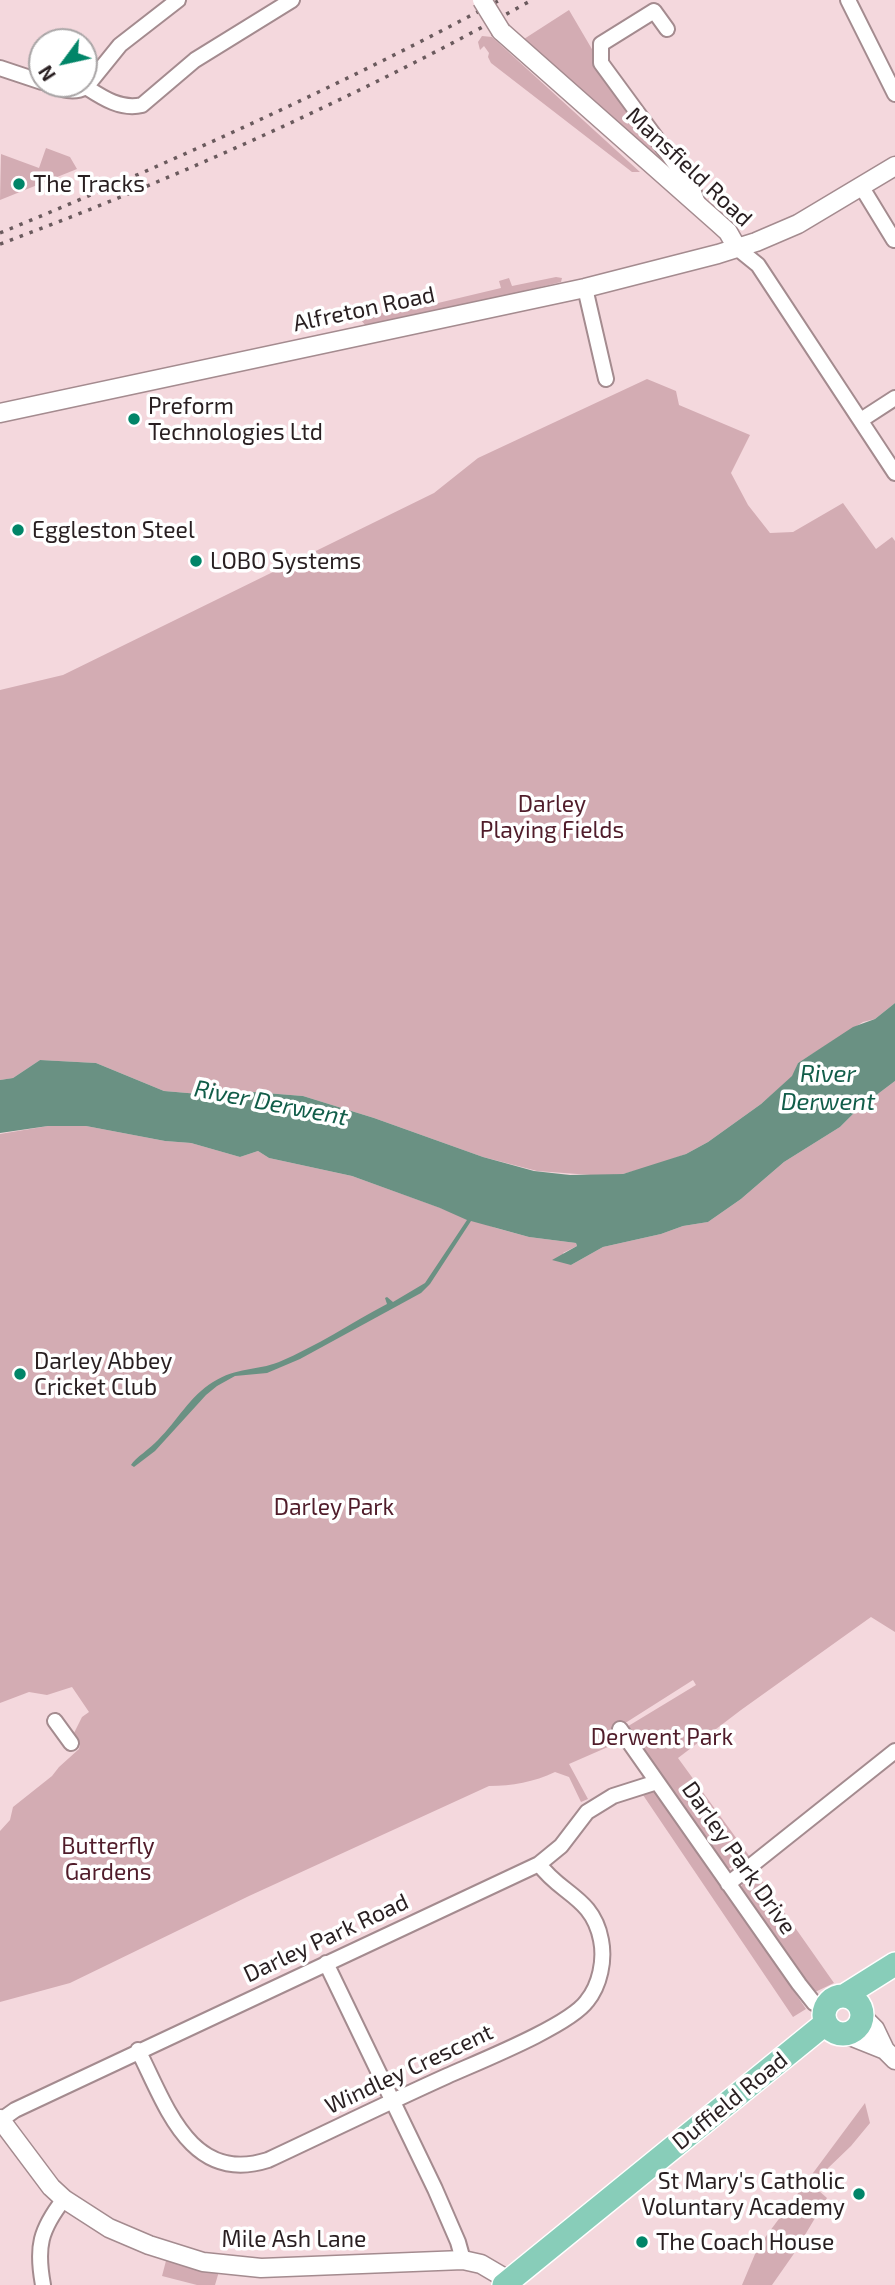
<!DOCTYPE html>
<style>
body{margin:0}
#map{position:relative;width:895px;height:2285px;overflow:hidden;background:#f4d8dd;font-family:"Exo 2",sans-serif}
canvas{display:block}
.north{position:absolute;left:28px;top:28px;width:70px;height:70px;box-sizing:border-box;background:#fff;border:2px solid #a9a5a6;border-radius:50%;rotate:237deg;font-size:19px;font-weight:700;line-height:28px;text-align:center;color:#291f21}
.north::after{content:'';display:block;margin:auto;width:24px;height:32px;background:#018568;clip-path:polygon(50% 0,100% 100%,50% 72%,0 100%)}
</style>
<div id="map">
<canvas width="895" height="2285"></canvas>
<div class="north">N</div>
</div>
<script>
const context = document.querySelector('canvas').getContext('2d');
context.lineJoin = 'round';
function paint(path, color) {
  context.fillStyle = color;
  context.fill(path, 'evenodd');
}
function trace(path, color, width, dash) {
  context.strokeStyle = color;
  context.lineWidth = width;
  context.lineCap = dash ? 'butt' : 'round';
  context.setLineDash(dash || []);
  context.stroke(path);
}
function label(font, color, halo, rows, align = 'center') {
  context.font = font + ' "Exo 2",sans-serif';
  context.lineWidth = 7;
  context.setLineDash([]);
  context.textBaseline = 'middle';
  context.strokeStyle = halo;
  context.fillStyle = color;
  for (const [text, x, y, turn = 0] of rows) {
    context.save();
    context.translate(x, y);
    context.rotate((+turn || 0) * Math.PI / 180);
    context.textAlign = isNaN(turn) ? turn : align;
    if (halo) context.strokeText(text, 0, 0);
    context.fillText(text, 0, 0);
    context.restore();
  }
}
const green = new Path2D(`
 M569,10L596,56L678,179L524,39Z
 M482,36L492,37L640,172H632L491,63L488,57L489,53L484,46L480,50L478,42Z
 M46,148L70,157L77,169L0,200L1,154L39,168Z
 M556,277L562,278L561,282L446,310L366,326L361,320L435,296L438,303L501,288L499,281L509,278L512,286Z
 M647,379L676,391L679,405L750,435L731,473L748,505L770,533L793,532L843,503L876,549L892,537L895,541V1003L875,1019L863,1022L798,1063L793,1076L761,1104L708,1142L686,1154L653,1166L623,1174L604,1176L537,1171L483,1157L374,1118L303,1096L253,1092L211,1095L164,1091L96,1063L40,1060L13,1078L0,1080V690L63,675L434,493L478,458Z
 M895,1081V1632L871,1617L741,1710L678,1758L750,1857L721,1873L625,1728L696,1685L693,1680L619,1727L617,1743L569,1764L588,1799L581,1802L569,1777L555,1772C534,1782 512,1786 489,1786L249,1896L70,1983L0,2002V1831L10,1820L13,1807L52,1776L59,1767L79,1749L80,1743L73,1735L82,1717L89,1712L72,1687L47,1695L29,1692L0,1703V1134L48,1126H86L165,1141L191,1143L240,1157L258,1151L269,1158L352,1176L496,1228L529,1237L576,1243L577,1246L563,1253L571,1265L603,1247L661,1234L683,1226L708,1222L741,1199L784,1162L840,1127L858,1109Z
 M656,1786L806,2009L793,2017L643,1795Z
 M756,1872L834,1983L813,1993L740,1890L743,1882Z
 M865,2103L870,2123L851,2146L826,2170L818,2190L827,2198L793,2255L772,2285H742L758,2247Z
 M167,2257L220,2268L215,2285H197L162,2276Z`);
const water = new Path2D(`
 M895,1003V1081L858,1109L840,1127L784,1162L741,1199L708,1222L683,1226L661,1234L603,1247L571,1265L552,1260L577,1246L576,1243L529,1237L471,1221L430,1284L421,1293L300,1359L267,1373L235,1376L217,1386L206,1395L155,1451L134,1467L131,1465C135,1458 151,1448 158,1440C177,1421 190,1396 213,1382C237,1367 256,1371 279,1362C317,1346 351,1323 387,1304L385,1298L387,1297L393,1302L425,1283L467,1220L440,1208L352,1176L269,1158L258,1151L240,1157L191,1143L165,1141L86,1126H48L0,1133V1080L13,1078L40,1060L96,1063L164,1091L211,1095L253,1092L303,1096L374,1118L483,1157L534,1171L570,1175L623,1174L686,1154L708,1142L761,1104L792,1076L798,1063L853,1027L875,1019Z`);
const minor = new Path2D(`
 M848,0L895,94
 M667,29L654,11L601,44V63L692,187L699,206
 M0,68L42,82
 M48,84C61,89 73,94 86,87L120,45L178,0
 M86,87C103,98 121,110 142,105L195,60L292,0
 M861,186L894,240
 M737,248L758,265L895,473
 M585,288L606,379
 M861,420L895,398
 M55,1721L71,1743
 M620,1729L799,1984L814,2003L825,2008
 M728,1884L895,1751
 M326,1963L435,2189L458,2242L463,2260
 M138,2050C166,2105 190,2185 268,2160C328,2132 387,2103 447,2076C478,2062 569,2026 587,2001C600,1985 605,1960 601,1940C593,1897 560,1894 539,1864
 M1,2120L15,2110L539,1864L561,1846L587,1812L613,1796L657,1782
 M43,2285C36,2247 40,2230 64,2199`);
const tertiary = new Path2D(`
 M501,31L718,223L728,232L737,248
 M0,413L585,288L718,254L756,242L798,224L895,166
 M862,2016L875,2029L885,2050L895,2060
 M845,2034L885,2050
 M0,2119L51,2187L64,2199L109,2228L149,2245L203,2262L261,2268L463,2260L481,2264L510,2281`);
const primary = new Path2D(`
 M824 2015a19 19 0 1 1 38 0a19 19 0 1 1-38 0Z
 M844,1996L895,1964
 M504,2285L826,2023`);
const rail = new Path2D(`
 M0,233C170,163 338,87 500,0
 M0,244C183,176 361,95 532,0`);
const tertiaryBridge = new Path2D(`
 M482,0L501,31`);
const markers = [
 [19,184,7,"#018568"],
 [134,419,7,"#018568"],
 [18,530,7,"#018568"],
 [196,561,7,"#018568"],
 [20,1374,7,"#018568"],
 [859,2194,7,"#018568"],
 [642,2242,7,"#018568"]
];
const streetNames = [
 ["Mansfield Road",689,167,43],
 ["Alfreton Road",364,309,-12],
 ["Darley Park Drive",739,1858,55],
 ["Darley Park Road",326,1938,-25],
 ["Windley Crescent",409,2069,-25],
 ["Duffield Road",730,2101,-39],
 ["Mile Ash Lane",294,2239]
];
const poiNames = [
 ["The Tracks",33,184],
 ["Preform",148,406],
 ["Technologies Ltd",148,432],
 ["Eggleston Steel",32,530],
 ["LOBO Systems",210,561],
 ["Darley Abbey",34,1361],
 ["Cricket Club",34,1387],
 ["St Mary's Catholic",845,2181,"right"],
 ["Voluntary Academy",845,2207,"right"],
 ["The Coach House",656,2242]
];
const parkNames = [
 ["Darley",552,804],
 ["Playing Fields",552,830],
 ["Darley Park",334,1507],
 ["Derwent Park",662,1737],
 ["Butterfly",108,1846],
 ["Gardens",108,1872]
];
const waterNames = [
 ["River",828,1074],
 ["Derwent",828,1102],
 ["River Derwent",271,1103,11]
];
paint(green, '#d3acb3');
paint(water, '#6a9183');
trace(minor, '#a48b8f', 18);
trace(tertiary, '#a48b8f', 21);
trace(primary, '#fff', 26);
trace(minor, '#fff', 14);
trace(tertiary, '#fff', 18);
trace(primary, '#88cdb9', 23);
trace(rail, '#6a5a5d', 3.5, [3.5, 7]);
trace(tertiaryBridge, '#a48b8f', 21, []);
trace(tertiaryBridge, '#fff', 18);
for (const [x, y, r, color] of markers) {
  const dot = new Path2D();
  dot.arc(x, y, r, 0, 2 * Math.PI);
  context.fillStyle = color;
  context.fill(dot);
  trace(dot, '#fff', 2.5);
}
label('23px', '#291f21', '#fff', streetNames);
label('23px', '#291f21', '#fff', poiNames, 'left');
label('23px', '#501c2a', '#fff', parkNames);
label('italic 24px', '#115d49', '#fff', waterNames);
</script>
